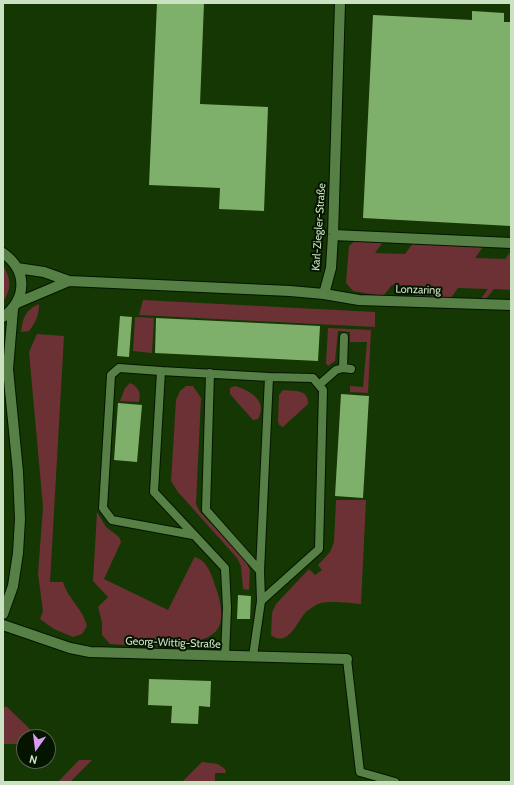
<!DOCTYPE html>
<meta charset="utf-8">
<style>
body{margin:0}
#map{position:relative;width:514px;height:785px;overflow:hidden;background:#112f02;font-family:Cabin,sans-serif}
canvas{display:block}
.frame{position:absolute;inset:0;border:4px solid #cbe2c2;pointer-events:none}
.north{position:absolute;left:16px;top:729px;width:40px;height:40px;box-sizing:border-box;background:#051401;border:1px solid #54664e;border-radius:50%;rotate:194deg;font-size:11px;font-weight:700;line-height:16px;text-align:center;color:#cbe2c2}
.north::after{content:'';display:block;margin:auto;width:14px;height:18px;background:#dc99f4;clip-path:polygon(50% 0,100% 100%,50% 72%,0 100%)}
</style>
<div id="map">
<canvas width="514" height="785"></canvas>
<div class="frame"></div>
<div class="north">N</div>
</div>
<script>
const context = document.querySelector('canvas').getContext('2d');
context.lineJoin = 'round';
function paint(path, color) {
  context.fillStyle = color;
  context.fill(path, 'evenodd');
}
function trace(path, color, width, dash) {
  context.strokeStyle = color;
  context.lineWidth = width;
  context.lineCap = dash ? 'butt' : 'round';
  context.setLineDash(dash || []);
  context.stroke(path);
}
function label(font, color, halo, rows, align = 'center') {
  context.font = font + ' Cabin,sans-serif';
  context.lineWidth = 4;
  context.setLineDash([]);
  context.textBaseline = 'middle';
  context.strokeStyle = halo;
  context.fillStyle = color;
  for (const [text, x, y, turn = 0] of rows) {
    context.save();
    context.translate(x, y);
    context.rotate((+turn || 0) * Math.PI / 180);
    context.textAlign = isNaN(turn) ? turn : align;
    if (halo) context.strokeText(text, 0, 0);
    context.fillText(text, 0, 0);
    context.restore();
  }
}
const built = new Path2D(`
 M3,3H511V782H3ZM24,737H48V761H24Z`);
const green = new Path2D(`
 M355,241L383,242L375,253L405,254L413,243L483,247L475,258L505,259L511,251V290L494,289L485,300H480L488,289L458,288L450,299L414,297L421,286L392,285L383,296L353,291L346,283L349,246Z
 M3,266C11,277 12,290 3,301Z
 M143,300L375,312V327L139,315Z
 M39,304C39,315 36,322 29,331L21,332C23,318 25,310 39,304Z
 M135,317L154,318L152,353L133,351Z
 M328,328L371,330L368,393L350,392V386L363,387L367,342H350V332L338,331L335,361L328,366L326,363Z
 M37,334L64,336L50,582H63C68,599 83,609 87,626L82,634L73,637L54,629L40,619L43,611L38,574L43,507L29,352Z
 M130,383C139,387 141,393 139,402L120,401L125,388Z
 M186,386H193L201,398L196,504L200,512L245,559L250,570L249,590L243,589L241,566L237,558L178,492L171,481L176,400L180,391Z
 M235,386C251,391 268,401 258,419L253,420L230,394V388Z
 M283,390C294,391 309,389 308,404L283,427L279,425L278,421L279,395Z
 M336,500H366L361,604C351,603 326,600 318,604C314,606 308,610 305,613C297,622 288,648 271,635L272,613L276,604L309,569L315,575L322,570L318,565L330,552L334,542Z
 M97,512L106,527L119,537L121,542L104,579L168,610L193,560L195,557C208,561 212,576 216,588C220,599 225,620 217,630C200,651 135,645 110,644L102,635V622L98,607L108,597L93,581Z
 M6,706L38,737H24V744H3V709Z
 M79,760H92L70,782H58Z
 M202,762L218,764L225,769L226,773H215V782H182Z`);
const building = new Path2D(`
 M157,3H204L200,104L268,107L264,211L219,209L220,188L149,185Z
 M472,11L504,13V22H511V226L363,218L373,15L472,20Z
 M120,316L132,317L129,357L117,356Z
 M156,318L320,326L318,361L155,353Z
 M341,394L369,396L363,498L335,496Z
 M118,403L142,405L137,462L114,460Z
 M238,595L251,596L250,619H237Z
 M149,679L211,681L210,707L199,706L198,724L171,723L172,706L148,705Z`);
const lane = new Path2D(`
 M343,368L351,369
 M161,371L119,368L111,375L103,508L112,520L193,535
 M210,373L206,510L260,571
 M319,385L336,370L343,368L344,337
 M261,601L319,549L323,390L313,378L269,377
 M225,656L227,608L225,568L154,492L161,371L269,377L260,571L261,601L253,656
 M347,659L360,772L395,782`);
const street = new Path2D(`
 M333,235L511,243
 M3,253C28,271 27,299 3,317
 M17,268L44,272L69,281L290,291L324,294L359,300L511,305
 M324,294L331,268L333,235L340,3
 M17,303L69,281
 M3,614L13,586L18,553L20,519L18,472L8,369L13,309
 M3,625L70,648L90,652L347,659`);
const streetNames = [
 ["Karl-Ziegler-Straße",319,227,-86],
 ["Lonzaring",418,290,2],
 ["Georg-Wittig-Straße",173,643,2]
];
paint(built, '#153703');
paint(green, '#6c3135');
paint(building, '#7fb06b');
trace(lane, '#031500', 10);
trace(street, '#031500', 12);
trace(lane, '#568045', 8);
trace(street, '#568045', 10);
label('11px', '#cbe2c2', '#051401', streetNames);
</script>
